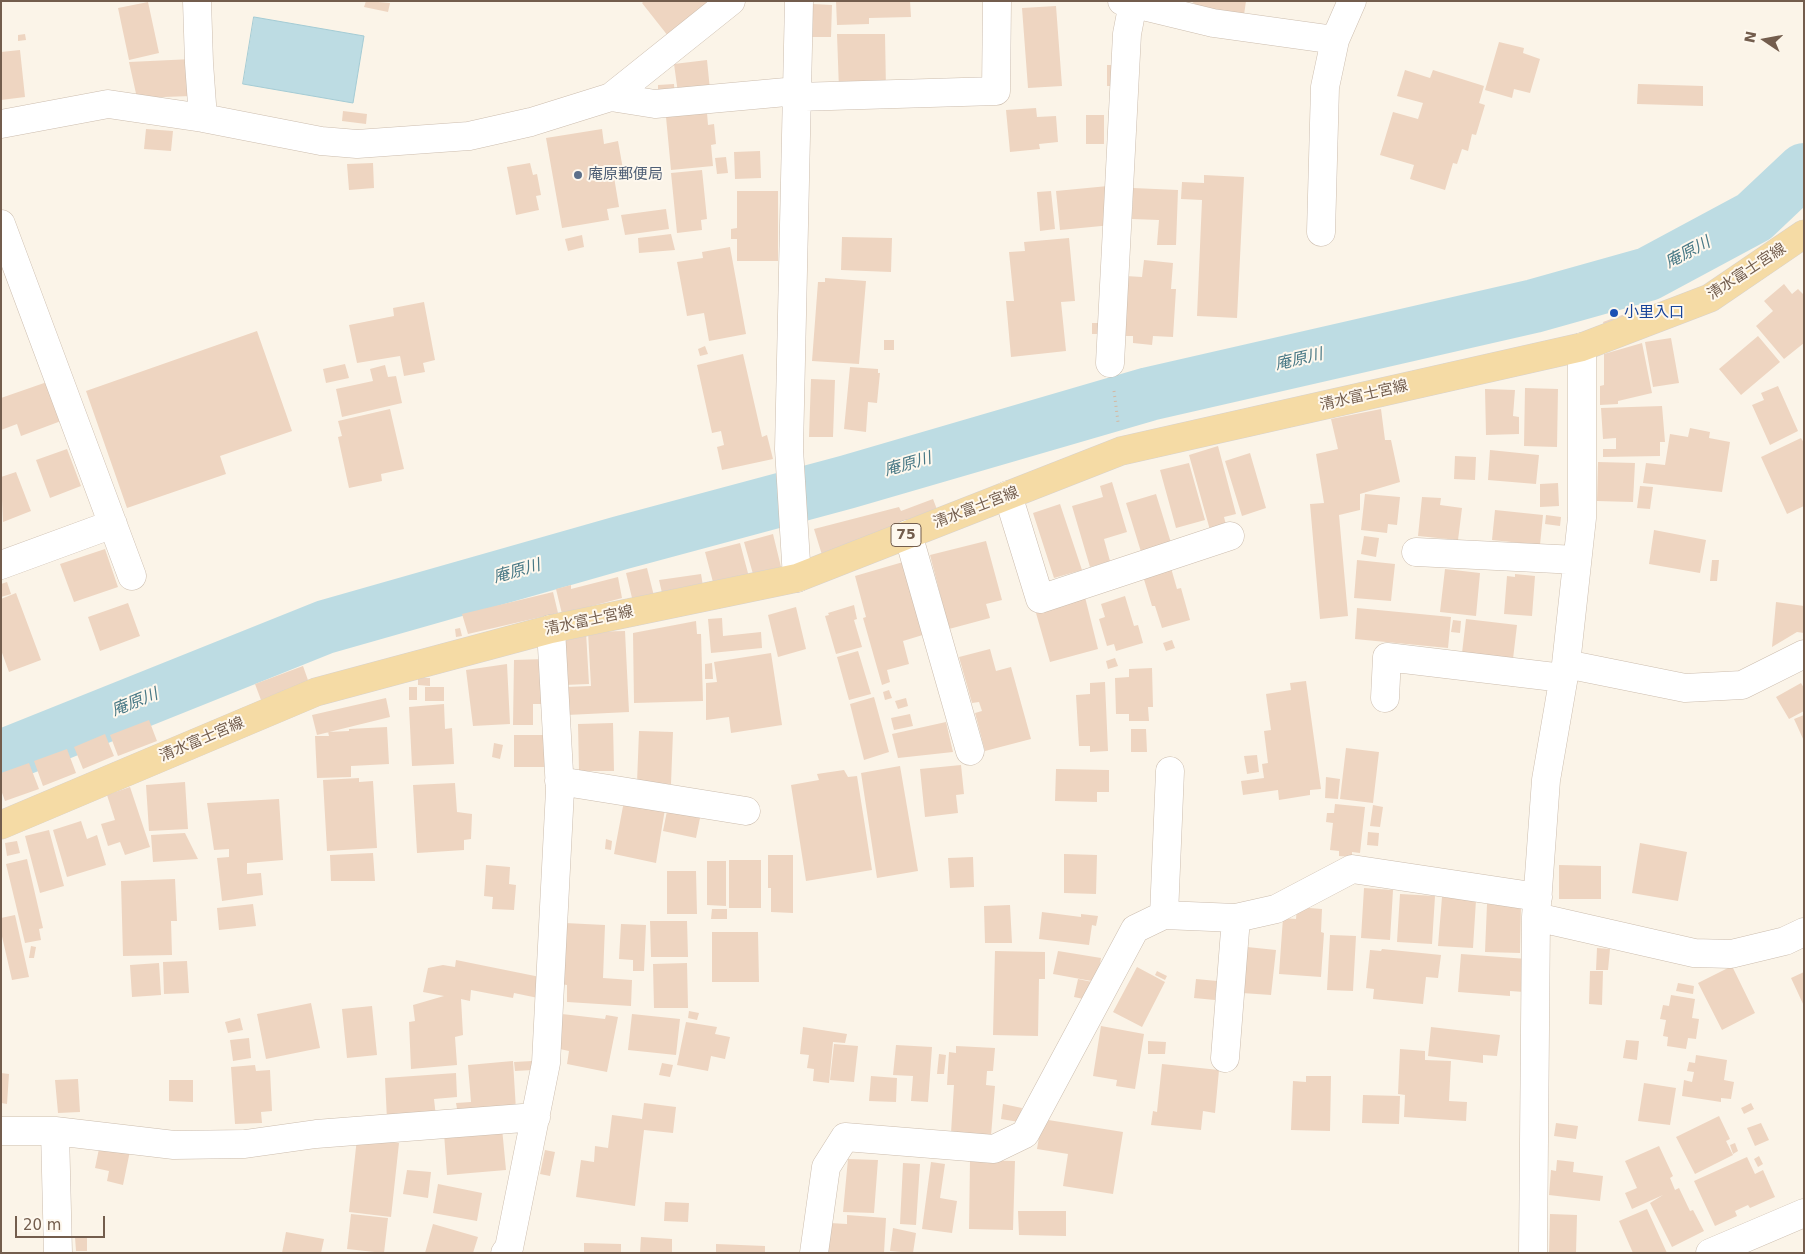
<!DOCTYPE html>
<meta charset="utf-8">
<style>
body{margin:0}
#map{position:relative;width:1805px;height:1254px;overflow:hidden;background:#fbf4e8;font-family:"DejaVu Sans",sans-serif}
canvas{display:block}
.frame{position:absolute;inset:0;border:2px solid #735d4d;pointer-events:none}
.north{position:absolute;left:1740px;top:15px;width:50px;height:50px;-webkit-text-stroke:4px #fef8ee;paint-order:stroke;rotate:282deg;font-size:14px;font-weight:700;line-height:20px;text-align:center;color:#735d4d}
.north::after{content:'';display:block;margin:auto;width:18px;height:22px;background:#735d4d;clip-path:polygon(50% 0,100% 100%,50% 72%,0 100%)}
.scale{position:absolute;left:15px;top:1216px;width:90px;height:22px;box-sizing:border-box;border:2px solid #735d4d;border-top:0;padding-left:6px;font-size:15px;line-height:18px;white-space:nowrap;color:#735d4d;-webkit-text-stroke:4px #fef8ee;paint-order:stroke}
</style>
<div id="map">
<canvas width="1805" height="1254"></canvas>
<div class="frame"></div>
<div class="north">N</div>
<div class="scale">20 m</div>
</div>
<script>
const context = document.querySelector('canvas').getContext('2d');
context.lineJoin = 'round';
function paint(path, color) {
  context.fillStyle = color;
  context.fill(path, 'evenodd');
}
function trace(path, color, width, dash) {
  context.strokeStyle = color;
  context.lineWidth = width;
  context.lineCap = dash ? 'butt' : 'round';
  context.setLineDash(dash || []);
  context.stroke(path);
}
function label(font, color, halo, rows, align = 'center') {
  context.font = font + ' "DejaVu Sans","Noto Sans JP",sans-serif';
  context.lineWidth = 4;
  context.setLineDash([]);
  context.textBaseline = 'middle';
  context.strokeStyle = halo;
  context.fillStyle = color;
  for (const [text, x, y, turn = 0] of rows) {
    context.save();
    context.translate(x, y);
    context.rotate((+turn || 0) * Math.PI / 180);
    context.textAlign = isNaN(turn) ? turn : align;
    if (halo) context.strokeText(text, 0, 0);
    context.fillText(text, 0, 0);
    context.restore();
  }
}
const water = new Path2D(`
 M254,17L364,36L353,103L243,84Z`);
const river = new Path2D(`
 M1,757L325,627L620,543L847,482L1149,394L1534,306L1648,274L1754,217L1804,170`);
const building = new Path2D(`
 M366,1L390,3L388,12L364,7Z
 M644,1H723L672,41L642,3Z
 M836,1H910L911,17L869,18V24L837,25Z
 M1191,1H1246L1244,15L1195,8V4Z
 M148,2L159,53L129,60L118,8Z
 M813,4L832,5L831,37H812Z
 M1056,6L1062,86L1028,88L1022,8Z
 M25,34L26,40L18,41V35Z
 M837,34H885L886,90H839Z
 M1499,42L1524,48L1523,53L1540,59L1530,93L1514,89L1512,98L1485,90Z
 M20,50L25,97L1,100V52Z
 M192,59L191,96L137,98L129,62Z
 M707,60L710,90L678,93L674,64Z
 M1107,65H1116V86H1107Z
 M1405,70L1430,78L1433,70L1484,86L1479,103L1485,105L1476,135L1472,134L1468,151L1462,149L1457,164L1453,163L1445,190L1410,179L1414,165L1380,155L1393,112L1418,119L1423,103L1397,96Z
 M674,84L675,100H658V85Z
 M1638,84L1703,86V106L1637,104Z
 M1036,108L1037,117L1056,116L1058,142L1039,144L1040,149L1010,152L1006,110Z
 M343,111L367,114L366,124L342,121Z
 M707,113L708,125L714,124L716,144L711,145L713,166L671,170L666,117Z
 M1086,115H1104V144H1086Z
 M146,129L173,131L171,151L144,149Z
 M602,129L604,144L618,141L624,175L614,177L619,207L607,209L609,220L562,228L546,138Z
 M760,151L761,178L735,179L734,152Z
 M726,157L728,173L717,174L715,158Z
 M373,163L374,188L349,190L347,164Z
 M530,163L533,175L537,174L541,195L536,196L539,210L516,215L507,167Z
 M702,170L707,219L701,220L702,230L677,233L671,173Z
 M1204,175L1244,177L1237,318L1197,316L1202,200L1181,199L1182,182L1204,183Z
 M1108,186L1112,225L1060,230L1056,191Z
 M1133,188L1178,190L1176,245H1157L1159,220L1132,219Z
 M737,191H778V261H737V239H731V229L737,228Z
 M1051,191L1055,229L1040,231L1037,192Z
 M666,209L669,229L625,235L621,215Z
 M671,234L675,250L639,253L638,238Z
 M582,235L584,247L568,251L565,239Z
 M842,237L892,238L891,272L841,270Z
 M1069,238L1075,301L1061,302L1066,351L1011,357L1006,301H1014L1009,252L1025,251L1024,242Z
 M730,247L746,334L709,341L704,313L687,316L677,262L703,258L702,252Z
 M1144,260L1173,263L1171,289H1176L1173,337L1153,336L1152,345L1133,343V336H1122L1126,276L1142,277Z
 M825,278L866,281L859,364L812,361L818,282H825Z
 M1784,284L1792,294L1798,289L1804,295V343L1784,359L1756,326L1773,311L1764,301Z
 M424,302L435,360L423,363L425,372L404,376L400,356L357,363L349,325L394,316L393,308Z
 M1630,312L1633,319L1605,328L1603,322Z
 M1092,323H1105L1104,334H1092Z
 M257,331L292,431L220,456L226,474L127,508L86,391Z
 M1758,336L1780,362L1741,395L1719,369Z
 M1671,338L1679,383L1653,387L1645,342Z
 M884,340H894V350H884Z
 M1642,343L1652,393L1618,401V404L1600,405V386L1604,385V354Z
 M705,346L708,354L700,356L698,349Z
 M743,354L762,437L767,435L773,459L722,470L717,447L724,445L721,431L712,433L697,365Z
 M345,364L349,378L326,383L323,369Z
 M385,365L388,377L396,376L402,403L342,417L336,389L373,381L370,369Z
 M850,367L878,369V373H880L877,403L868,402L866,432L844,429Z
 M811,379L835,380L833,437H809Z
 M47,382L61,421L21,436L17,424L1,430V398Z
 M1778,386L1798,431L1770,445L1752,405L1764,400L1761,393Z
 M1525,388L1558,389L1557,447L1524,446Z
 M1485,389L1515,390L1513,416L1519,417V434L1486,435Z
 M1662,406L1665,442H1660V456L1603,457V449H1616V438L1603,439L1601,408Z
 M390,409L404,469L381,474L382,481L349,488L338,437L342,436L338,421Z
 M1381,409L1385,440H1391L1400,482L1360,494V510L1339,515L1348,616L1320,619L1310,504L1324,503L1316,454L1338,449L1331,419Z
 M1690,428L1710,432L1709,438L1730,442L1722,492L1643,483L1646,463L1665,465L1670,434L1688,437Z
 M1801,438L1804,443V506L1787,514L1761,457Z
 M1218,446L1236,514L1224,517L1226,525L1210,530L1189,455Z
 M67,449L81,486L50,498L36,460Z
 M1490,450L1539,455L1536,484L1488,480Z
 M1250,453L1266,508L1242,516L1225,461Z
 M1455,456L1476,457L1475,480L1454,479Z
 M1598,462L1635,463L1633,502L1597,501Z
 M1189,463L1205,520L1176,528L1160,470Z
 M16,472L31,511L3,522L1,477Z
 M1112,482L1127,532L1104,539L1110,561L1090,567L1072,506L1103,497L1100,486Z
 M1558,483L1559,506L1540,507V484Z
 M1640,486L1653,487L1650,509L1637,508Z
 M1156,494L1172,546L1142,555L1126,503Z
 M1365,494L1400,497L1397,525L1388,524L1387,533L1361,530Z
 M1422,497L1441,498L1440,505L1462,508L1458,540L1418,536Z
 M933,499L938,512L822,555L814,529L899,507L901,511Z
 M1060,504L1082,570L1054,578L1033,513Z
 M1495,510L1543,515L1540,545L1492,540Z
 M1546,515L1561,517L1560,526L1545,524Z
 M1654,530L1706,540L1700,573L1649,564Z
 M773,534L781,567L753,574L744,542Z
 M1364,536L1379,538L1376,557L1361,554Z
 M986,541L1002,600L986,604L990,618L949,629L930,555Z
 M740,543L749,577L714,586L705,552Z
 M105,549L118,587L74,602L60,564Z
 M910,560L926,634L903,641L909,664L887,670L890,682L882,685L863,618L866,617L855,576Z
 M1357,560L1395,564L1391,601L1354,598Z
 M1712,560H1719L1717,581H1710Z
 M647,568L654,596L633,602L626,573Z
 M1171,568L1177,589L1181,588L1190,620L1162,628L1155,606H1152L1143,576Z
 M1445,569L1480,573L1476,616L1440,612Z
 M701,574L703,586L662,593L659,580Z
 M1515,574L1535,576L1532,616L1504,614L1507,576L1515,577Z
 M618,577L622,598L562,614L556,589L571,585V589Z
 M7,582L11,594L1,597V584Z
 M553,592L558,613L468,634L462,614Z
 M16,593L41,660L9,672L1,650V599Z
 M1084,593L1098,649L1050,662L1034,606Z
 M1125,596L1134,626L1138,625L1143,643L1116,651L1114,644L1107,646L1099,619L1105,617L1101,604Z
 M1776,602L1804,606V633L1797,632L1772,647Z
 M128,603L140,636L100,651L88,617Z
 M854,605L857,619L854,620L862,647L836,654L825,616L829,615L828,613Z
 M796,607L806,649L778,657L768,615Z
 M1357,608L1451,617L1448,648L1355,639Z
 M722,618L723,636L761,632L762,648L711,653L708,619Z
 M1466,619L1517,625L1513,659L1462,653Z
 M1453,620L1461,621L1460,633L1451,632Z
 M696,621L697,634H701L703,701L634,703L633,633Z
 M460,628L462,636L456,637L455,629Z
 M625,631L629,712L567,715L565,687L591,686L588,632Z
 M586,632L589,684L564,685L561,634Z
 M1172,640L1175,648L1166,651L1163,643Z
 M990,649L996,671L1011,667L1031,739L985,751L975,713L982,711L979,702L972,703L959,657Z
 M858,651L871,694L849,700L837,657Z
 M771,653L782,725L731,733L729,717L706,720V683L717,682L714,662Z
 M1115,658L1118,666L1108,669L1106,661Z
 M545,659L546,704H533V725H513L514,660Z
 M712,663L713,679H705V664Z
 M507,664L510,724L473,726L466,670Z
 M303,666L309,683L261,700L255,684Z
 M1152,668L1153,707H1148L1149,721H1129V714H1116L1115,678L1129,677V669Z
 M418,678H430V686L418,685Z
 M1306,681L1321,789L1310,790V795L1279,800L1278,790L1243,795L1241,781L1264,778L1262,764L1268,763L1264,731L1271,730L1266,694L1291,690L1290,683Z
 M1105,682L1108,751L1090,752V746H1079L1076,695L1090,694V683Z
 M1801,683L1804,688V711L1789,719L1776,697Z
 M409,687H417V700H409Z
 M425,687H444V701H425Z
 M889,690L892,698L885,700L883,692Z
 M874,697L889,752L864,760L850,704Z
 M386,698L390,717L317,735L312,715Z
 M906,698L908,706L898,709L895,701Z
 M444,704L445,729L452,728L454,764L412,766L409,707Z
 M910,714L913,726L894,730L891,718Z
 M1804,715V741L1794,719Z
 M149,720L157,741L118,756L110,735Z
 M946,722L953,752L898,758L892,734Z
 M613,723L614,771H579L578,724Z
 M387,727L389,764L351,766V777L317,778L315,736H329L328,732L349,731V729Z
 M1131,729H1146L1147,752H1131Z
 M639,731L673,732L671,784L637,783Z
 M105,734L114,756L83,769L74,747Z
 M514,735H549L548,767H514Z
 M494,743L503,745L500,759L492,757Z
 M1346,748L1379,752L1373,803L1340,799Z
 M67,749L76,773L43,786L34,761Z
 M1257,755L1259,772L1247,774L1244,756Z
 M29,763L39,789L5,801L1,790V773Z
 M961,765L964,794L956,795L958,813L925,817L920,769Z
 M900,766L918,871L877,878L861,773Z
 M1056,769L1109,770V792H1097V802L1055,801Z
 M844,770L848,777L857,776L872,870L806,881L791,785L819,780L817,774Z
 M1326,777L1340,779L1338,799L1325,798Z
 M359,778V782L373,781L377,848L327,851L323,780Z
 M185,782L188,829L149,831L146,785Z
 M455,783L457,812L472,814L471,839L464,840V850L417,853L413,785Z
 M130,787L150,847L125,855L120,842L108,846L101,824L115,820L107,795Z
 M279,799L283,860L247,863V874L261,873L263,895L222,901L217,858L229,857V849L214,850L207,803Z
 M624,801L665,809L656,863L614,854Z
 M1335,804L1365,807L1360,853L1352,852V857L1339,856V851L1330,850L1333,823L1326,822L1327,813H1334Z
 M1373,805L1383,807L1380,827L1370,826Z
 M667,811L700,818L696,838L663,831Z
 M81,821L87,839L97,835L106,865L67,877L53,830Z
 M49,830L64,886L40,893L25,836Z
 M1368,832L1379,833L1378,846L1367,845Z
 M185,833L198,859L153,862L151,835Z
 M606,839L612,841L611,850L605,849Z
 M17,841L20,853L7,856L5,843Z
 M1640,843L1687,852L1678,901L1632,893Z
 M373,853L375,881H331L330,855Z
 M1064,854L1097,855L1096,894L1064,893Z
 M768,855H793V913L771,912V888H768Z
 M973,857L974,887L950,888L948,858Z
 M27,859L43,928L39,929L41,940L25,943L6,864Z
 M729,860H761V908H729Z
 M707,861H726V906L707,905Z
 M486,865L510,867L509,884L516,885L514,910L492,909L493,897L484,896Z
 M1559,865L1601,866V899H1559Z
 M667,871H696L697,914H667Z
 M175,879L177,921H171L172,955L123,956L121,881Z
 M1364,888L1393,890L1390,940L1361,938Z
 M1400,894L1435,896L1432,944L1397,942Z
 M1442,897L1476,900L1473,948L1438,946Z
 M253,904L256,926L219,930L217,908Z
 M1487,904L1521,905L1520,953L1485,952Z
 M1010,905L1012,943H985L984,906Z
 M1297,907L1322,909L1321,932L1324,933L1321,977L1279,974L1283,918L1296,919Z
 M712,909H727V919H711Z
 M1042,912L1081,917V914L1098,916L1096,926L1092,925L1089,945L1039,939Z
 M15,915L29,977L12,980L1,932V918Z
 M650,921H687L688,957H651Z
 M565,923L605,925L603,978L632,980L631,1006L567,1002V985L561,984Z
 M621,924L646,925L644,971H633V960L619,959Z
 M712,932H758L759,982H712Z
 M1330,935L1356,936L1353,991L1327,990Z
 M31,946L36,947L34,958H29Z
 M1247,947L1276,950L1271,995L1242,993Z
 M1597,948L1610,949L1608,970H1596Z
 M1382,949L1441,955L1438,978L1426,977L1423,1004L1373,999L1374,989L1366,988L1370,950L1381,951Z
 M995,951L1045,952V979H1039L1038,1036L993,1035Z
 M1058,951L1101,958L1097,982L1053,974Z
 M1461,954L1527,959L1524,992L1510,991V996L1458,992Z
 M456,960L540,977L538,998L514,993L513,998L471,990L470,1001L461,999L463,1035L455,1037L457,1065L411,1069L409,1022L415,1021L413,1005L444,996L423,992L428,968L443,965L455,967Z
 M187,961L189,993L164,994L163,962Z
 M159,963L161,995L132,997L130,965Z
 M687,963L688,1008H654L653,964Z
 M1732,966L1755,1013L1722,1030L1698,983Z
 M1137,967L1165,982L1142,1027L1113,1012Z
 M1157,971L1167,976L1165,980L1155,975Z
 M1590,971H1603L1602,1005L1589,1004Z
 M1804,972V1006L1791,978Z
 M1078,979L1097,983L1093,1001L1074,997Z
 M1196,979L1217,981L1215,1000L1194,998Z
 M1678,983L1694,986L1693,994L1676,991Z
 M1671,995L1695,999L1692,1018L1699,1019L1696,1039L1688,1038L1686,1049L1667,1046L1668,1037L1663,1036L1666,1020L1660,1019L1663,1005L1669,1006Z
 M311,1003L320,1048L266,1059L257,1014Z
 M372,1006L377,1055L347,1058L342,1009Z
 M689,1011L699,1013L697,1020L688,1018Z
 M562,1014L605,1019L606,1015L618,1017L607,1072L567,1064L569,1051L555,1048Z
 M632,1014L680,1019L676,1055L628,1050Z
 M240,1018L243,1030L228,1033L225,1022Z
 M686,1022L717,1027L715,1034L730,1037L725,1059L711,1056L708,1071L677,1065Z
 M1101,1026L1144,1034L1135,1089L1116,1086L1117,1080L1093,1076Z
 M803,1027L847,1034L845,1043L833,1042L829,1083L813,1081L814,1069L807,1068L809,1055L800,1054Z
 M1431,1027L1500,1035L1497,1056L1483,1055V1063L1428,1056Z
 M249,1038L251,1058L233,1061L230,1040Z
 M1626,1040L1639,1041L1637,1060L1623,1058Z
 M1148,1041L1166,1042L1165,1054H1148Z
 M834,1044L858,1046L854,1082L830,1080Z
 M896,1045L932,1047L928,1102L911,1101L913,1076L893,1075Z
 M956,1046L995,1048L993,1071H987L986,1085L995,1086L991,1136L951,1133L954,1085H947L949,1052L956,1053Z
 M1400,1049L1425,1051V1060L1451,1061L1449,1101L1467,1102L1466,1121L1404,1117L1405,1095L1398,1094Z
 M939,1054L946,1055L944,1074H937Z
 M1696,1055L1727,1060L1724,1080L1734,1082L1731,1099L1721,1098V1102L1682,1096L1684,1080L1692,1082L1694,1072L1687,1071L1689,1062L1695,1063Z
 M513,1061L516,1110L458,1114L456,1103L471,1102L468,1065Z
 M532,1061L533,1070L515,1071L514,1062Z
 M662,1063L673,1065L670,1077L659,1075Z
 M1162,1064L1219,1070L1215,1113L1203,1111L1201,1130L1151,1125L1153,1111L1157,1112Z
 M255,1065L256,1071L270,1070L272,1111L261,1112L262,1123L235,1124L231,1067Z
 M1,1073L9,1074L7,1104L1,1103Z
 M456,1073L457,1097L434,1099L436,1117L387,1120L385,1078Z
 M871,1076L897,1078L896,1102L869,1101Z
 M1306,1076H1331L1330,1131L1291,1130L1293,1081L1306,1082Z
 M78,1079L80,1112L58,1113L55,1080Z
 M169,1080H193V1102L169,1101Z
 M1644,1083L1676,1088L1670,1125L1638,1121Z
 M1363,1095L1400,1096L1399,1124L1362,1123Z
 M644,1103L676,1107L673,1133L644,1130L635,1206L576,1197L581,1160L594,1162L595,1146L608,1148L612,1115L642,1119Z
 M1751,1103L1754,1109L1744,1114L1741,1108Z
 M1003,1104L1022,1108L1019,1122L1001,1119Z
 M1719,1116L1730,1139L1726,1141L1733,1155L1695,1174L1676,1137Z
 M1042,1119L1123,1132L1113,1194L1063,1186L1068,1154L1037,1149Z
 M1556,1123L1578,1126L1576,1139L1554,1136Z
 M1761,1123L1769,1140L1755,1146L1747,1128Z
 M502,1128L506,1170L447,1175L444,1133Z
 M357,1138L399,1143L391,1217L349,1212Z
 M101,1139L131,1146L123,1185L107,1181L109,1171L95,1168Z
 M1735,1143L1738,1151L1733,1154L1730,1145Z
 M1659,1146L1673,1176L1670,1178L1675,1190L1679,1188L1690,1211L1693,1210L1704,1231L1672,1247L1650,1203L1663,1195L1632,1209L1625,1193L1637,1188L1625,1161Z
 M545,1150L555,1152L550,1176L540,1174Z
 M1759,1156L1763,1164L1758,1167L1754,1159Z
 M1747,1157L1755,1174L1763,1170L1775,1197L1750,1208L1748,1205L1735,1211L1737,1216L1715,1226L1694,1181Z
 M848,1159L878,1160L874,1213L843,1212Z
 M970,1160L1015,1161L1013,1230L969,1229Z
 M1557,1160L1574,1162L1573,1172L1603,1176L1600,1201L1549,1195L1551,1170L1556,1171Z
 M931,1162L945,1164L940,1198L957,1201L952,1233L922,1229Z
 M903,1163L920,1164L916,1225L900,1224Z
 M407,1170L431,1172L428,1198L403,1194Z
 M438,1184L482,1193L477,1221L433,1213Z
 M665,1202L689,1203L688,1222L664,1221Z
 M1647,1209L1667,1253H1633L1619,1221Z
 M1018,1211H1066V1236L1019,1235Z
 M351,1214L388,1218L384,1253L347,1249Z
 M1550,1214L1577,1215L1576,1253H1549Z
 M847,1215L886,1218L884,1253H828L830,1223L847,1224Z
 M433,1224L478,1237L473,1253H425Z
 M893,1228L916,1233L913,1253L890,1251Z
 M286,1232L324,1239L321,1253H282Z
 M75,1237H87V1251H76Z
 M641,1237L672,1239V1253H640Z
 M584,1243L621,1244V1253H584Z
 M716,1244L765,1246V1253H716Z`);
const path = new Path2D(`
 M1114,391L1118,422`);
const minor = new Path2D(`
 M197,1L199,63L203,118
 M1122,1L1213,23L1335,40
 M611,97L655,104L797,91
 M797,97L996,91L997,1
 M1,124L108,104L203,118L321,141L357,144L469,136L531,122L611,97L731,1
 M1,224L132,576
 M1321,232L1325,87L1335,40L1352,1
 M1110,363L1127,34L1133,3
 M1008,495L1040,599L1230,536
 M908,534L970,751
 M1416,552L1577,560
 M1,565L113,524
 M797,578L789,449L799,1
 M1566,664L1685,688L1742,685L1804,654
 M1385,698L1387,657L1563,678
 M559,781L746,811
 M1164,915L1170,771
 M1536,917L1694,953L1731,954L1785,941L1804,932
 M1225,1058L1236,918
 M1,1131H55L58,1253
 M55,1131L174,1145L245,1144L316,1134L536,1117
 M505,1253L509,1248L546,1063L560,790L551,629
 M814,1253L826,1167L845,1137L994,1149L1025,1134L1135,929L1164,915L1236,918L1276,909L1352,869L1538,897
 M1533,1253L1536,917L1546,780L1566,664L1582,518V347
 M1710,1253L1804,1213`);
const primary = new Path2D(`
 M1,825L316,692L551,629L797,578L1121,451L1582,347L1710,298L1804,234`);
const markers = [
 [578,175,5,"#5c6f8a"],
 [1614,313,5,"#1a4fb4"]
];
const shields = [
 [906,535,30]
];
const shieldNames = [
 ["75",906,535]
];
const serviceNames = [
 ["庵原郵便局",588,175]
];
const streetNames = [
 ["清水富士宮線",1747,272,-33],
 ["清水富士宮線",1364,396,-13],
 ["清水富士宮線",976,508,-21],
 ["清水富士宮線",589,621,-12],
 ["清水富士宮線",202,740,-23]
];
const transitNames = [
 ["小里入口",1624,313]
];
const waterNames = [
 ["庵原川",1688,253,-28],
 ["庵原川",1299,360,-13],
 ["庵原川",908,465,-16],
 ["庵原川",517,572,-16],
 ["庵原川",135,703,-22]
];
paint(water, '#bddce3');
trace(water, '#a4cbd4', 1);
trace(river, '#bddce3', 54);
paint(building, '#eed5c1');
trace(minor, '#ccbdae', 29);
trace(primary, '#d8d2cd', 29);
trace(path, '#d3b9a4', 3, [1, 4]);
trace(minor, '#fff', 28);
trace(primary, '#f5dba5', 28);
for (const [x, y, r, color] of markers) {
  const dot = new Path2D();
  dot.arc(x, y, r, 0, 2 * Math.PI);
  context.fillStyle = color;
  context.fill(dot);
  trace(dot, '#fef8ee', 2);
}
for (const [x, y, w] of shields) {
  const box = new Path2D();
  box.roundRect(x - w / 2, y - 11.5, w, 23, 4);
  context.fillStyle = '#fef8ee';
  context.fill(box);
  trace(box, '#735d4d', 1);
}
label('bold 14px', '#735d4d', null, shieldNames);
label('15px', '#4e5e75', '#fef8ee', serviceNames, 'left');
label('15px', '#735d4d', '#fef8ee', streetNames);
label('15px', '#164399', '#fef8ee', transitNames, 'left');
label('italic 16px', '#487885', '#fef8ee', waterNames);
</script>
